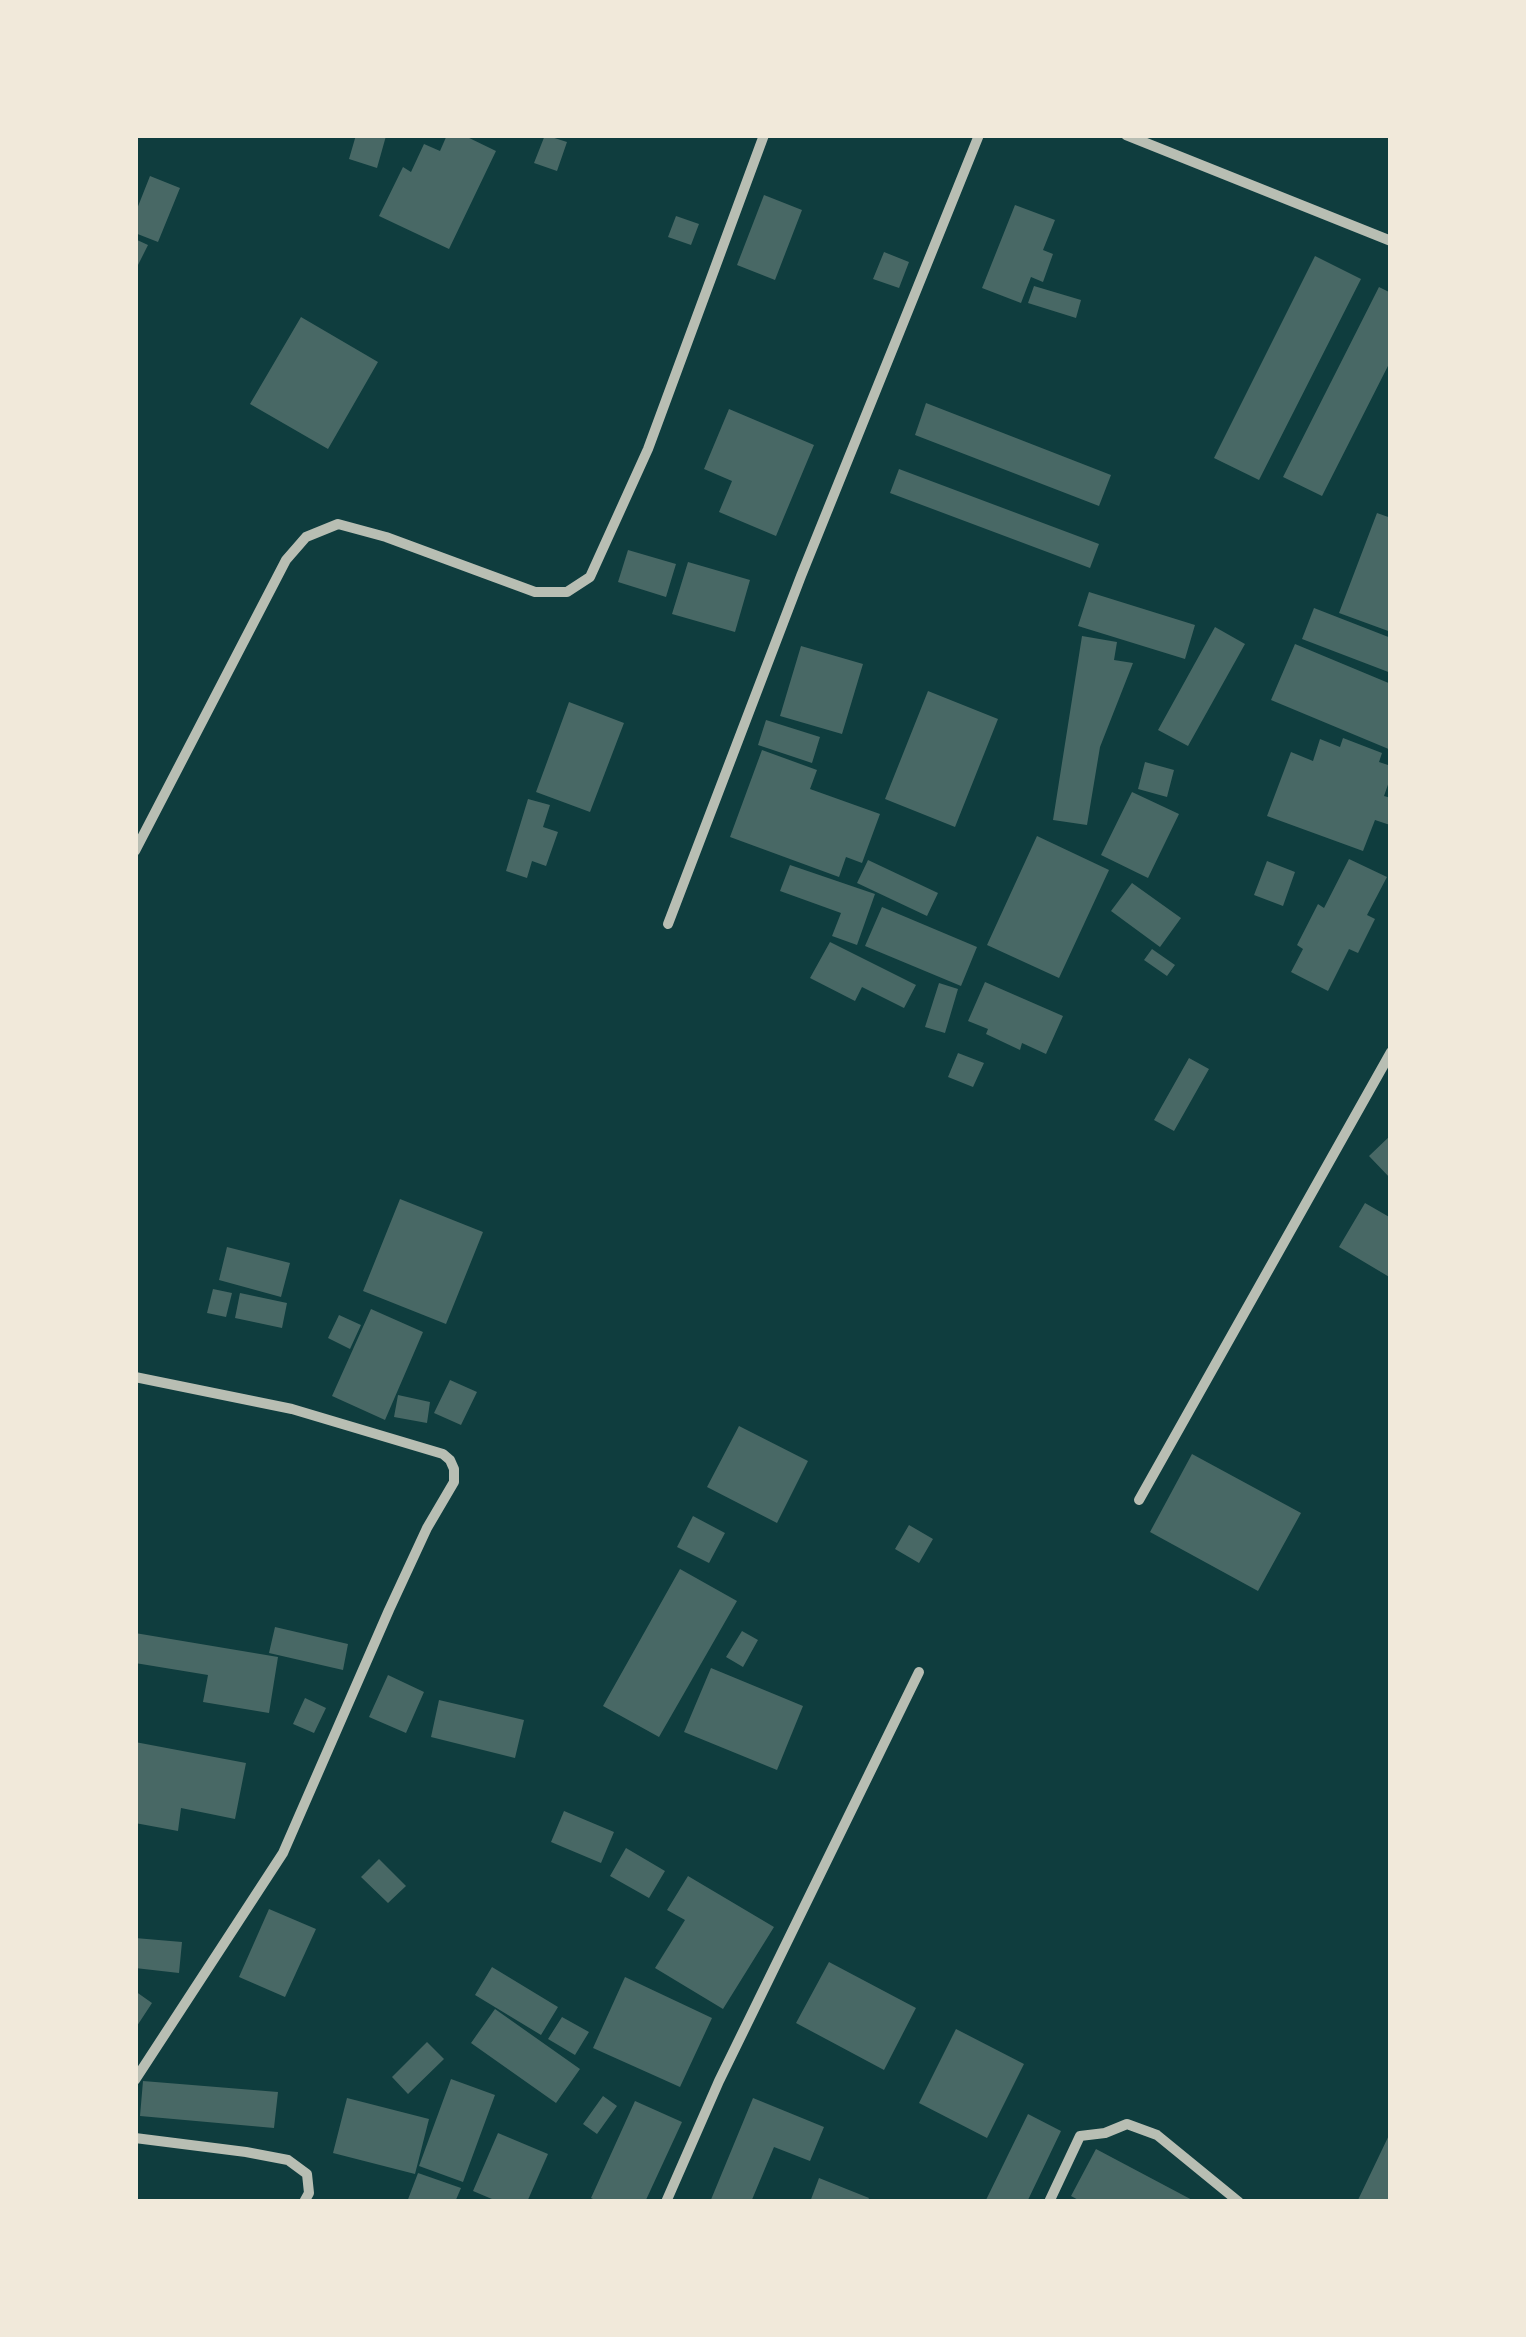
<!DOCTYPE html>
<style>
body{margin:0}
#map{position:relative;width:1526px;height:2337px;overflow:hidden;background:#0f3d3e;font-family:"Times New Roman",serif}
canvas{display:block}
.frame{position:absolute;inset:0;border:138px solid #f1e9da;pointer-events:none}
</style>
<div id="map">
<canvas width="1526" height="2337"></canvas>
<div class="frame"></div>
</div>
<script>
const context = document.querySelector('canvas').getContext('2d');
context.lineJoin = 'round';
function paint(path, color) {
  context.fillStyle = color;
  context.fill(path, 'evenodd');
}
function trace(path, color, width, dash) {
  context.strokeStyle = color;
  context.lineWidth = width;
  context.lineCap = dash ? 'butt' : 'round';
  context.setLineDash(dash || []);
  context.stroke(path);
}
const building = new Path2D(`
 M356,135L386,136L377,168L349,159Z
 M447,135H463L496,151L449,249L379,216L403,167L411,172L424,144L440,151Z
 M545,135L567,142L557,171L534,163Z
 M150,176L180,188L158,242L135,233V214Z
 M764,195L802,210L775,280L737,265Z
 M1015,205L1055,220L1043,250L1053,254L1043,282L1031,277L1021,303L982,288Z
 M676,216L699,224L691,245L668,237Z
 M135,239L148,245L138,265L135,264Z
 M884,252L909,262L899,288L873,279Z
 M1315,256L1361,279L1259,480L1214,458Z
 M1034,286L1081,300L1076,318L1028,303Z
 M1379,287L1391,293V360L1322,496L1283,477Z
 M301,317L378,362L328,449L250,404Z
 M926,403L1111,475L1099,506L915,435Z
 M729,409L814,445L776,536L719,512L732,481L704,469Z
 M899,469L1099,544L1090,568L890,493Z
 M1377,513L1391,518V632L1339,613Z
 M628,550L676,564L666,597L618,582Z
 M688,562L750,580L735,632L672,614Z
 M1089,592L1195,625L1185,659L1078,626Z
 M1314,608L1391,638V673L1302,639Z
 M1215,627L1245,644L1188,746L1158,730Z
 M1082,636L1117,642L1114,660L1133,663L1100,747L1087,825L1053,820Z
 M1295,644L1391,684V750L1271,700Z
 M801,646L863,664L842,734L780,716Z
 M928,691L998,719L955,827L885,799Z
 M569,702L624,723L590,812L536,792Z
 M766,720L820,737L812,763L758,745Z
 M1343,738L1382,753L1379,762L1391,766V776L1384,796L1391,798V821L1390,825L1375,820L1363,851L1267,816L1291,752L1313,761L1320,739L1340,747Z
 M762,750L817,770L810,789L880,814L862,863L846,857L839,877L730,837Z
 M1145,762L1174,770L1167,797L1138,789Z
 M1132,792L1179,814L1148,878L1101,855Z
 M528,799L550,805L543,827L558,832L546,866L532,861L527,878L506,871Z
 M1037,836L1109,870L1059,978L987,945Z
 M1349,859L1387,877L1367,915L1375,919L1358,953L1349,949L1328,991L1291,972L1303,949L1297,945L1318,904L1324,908Z
 M868,860L938,893L927,916L857,883Z
 M1267,861L1295,872L1283,906L1254,895Z
 M790,865L875,894L857,945L832,936L841,913L780,891Z
 M1132,883L1181,918L1160,947L1111,911Z
 M882,907L977,947L961,986L865,946Z
 M830,942L916,985L904,1008L862,987L855,1001L810,978Z
 M1152,949L1175,965L1167,976L1144,960Z
 M985,982L1063,1016L1046,1054L1022,1043L1020,1050L986,1034L988,1029L968,1021Z
 M939,983L958,989L945,1033L925,1027Z
 M958,1053L984,1063L973,1087L948,1077Z
 M1189,1058L1209,1069L1174,1131L1154,1120Z
 M1391,1135V1179L1369,1156Z
 M400,1199L483,1232L446,1324L363,1291Z
 M1365,1203L1391,1218V1278L1339,1247Z
 M227,1247L290,1263L281,1297L219,1280Z
 M213,1289L232,1293L226,1317L207,1313Z
 M240,1293L287,1303L282,1328L235,1318Z
 M371,1309L423,1332L385,1420L332,1396Z
 M339,1315L361,1325L350,1349L328,1338Z
 M450,1380L477,1392L461,1425L434,1413Z
 M398,1395L430,1402L427,1423L394,1417Z
 M739,1426L808,1461L777,1523L707,1487Z
 M1192,1454L1301,1513L1258,1591L1150,1532Z
 M693,1516L725,1533L709,1563L677,1547Z
 M909,1525L933,1539L919,1563L895,1549Z
 M680,1569L737,1601L659,1737L603,1706Z
 M275,1627L348,1644L343,1670L269,1653Z
 M742,1631L758,1640L743,1667L726,1657Z
 M135,1633L278,1657L269,1713L203,1702L208,1675L135,1663Z
 M711,1668L803,1706L777,1770L684,1732Z
 M388,1675L424,1692L406,1733L369,1717Z
 M305,1698L326,1708L314,1733L293,1724Z
 M439,1700L524,1720L515,1758L431,1737Z
 M135,1742L246,1763L235,1819L181,1808L178,1831L135,1823Z
 M564,1811L614,1832L601,1863L551,1842Z
 M626,1848L665,1871L649,1898L610,1876Z
 M379,1859L406,1886L388,1903L361,1877Z
 M688,1876L774,1927L723,2009L655,1968L685,1920L667,1910Z
 M269,1909L316,1929L285,1997L239,1977Z
 M135,1938L182,1942L179,1973L135,1968Z
 M829,1962L916,2008L884,2070L796,2023Z
 M492,1967L558,2007L541,2035L475,1995Z
 M625,1977L712,2018L680,2087L593,2048Z
 M135,1991L152,2003L135,2029Z
 M495,2009L580,2069L556,2103L471,2043Z
 M562,2017L589,2032L575,2055L548,2039Z
 M956,2029L1024,2064L987,2138L919,2103Z
 M427,2042L444,2059L408,2094L392,2077Z
 M451,2079L495,2095L463,2182L419,2166Z
 M143,2081L278,2092L274,2128L140,2116Z
 M603,2096L617,2106L597,2134L583,2124Z
 M347,2098L429,2119L415,2174L333,2153Z
 M753,2098L824,2127L810,2161L774,2147L751,2202H710Z
 M635,2101L682,2122L645,2202H599L591,2198Z
 M1028,2114L1061,2131L1027,2202H985Z
 M1391,2131V2202H1357Z
 M498,2133L548,2154L527,2202H499L473,2191Z
 M1096,2149L1196,2202H1082L1071,2196Z
 M418,2173L461,2188L455,2202H407Z
 M819,2178L869,2198L867,2202H810Z`);
const minor = new Path2D(`
 M1126,135L1391,241
 M135,851L286,560L306,537L338,524L386,537L535,592H567L590,577L648,449L764,135
 M668,924L801,576L979,135
 M135,1377L292,1409L443,1454L450,1460L454,1469V1482L427,1528L389,1610L283,1853L135,2080
 M1139,1500L1391,1052
 M135,2138L246,2152L288,2160L307,2174L309,2193L304,2202
 M666,2202L719,2081L919,1672
 M1049,2202L1080,2136L1105,2133L1127,2124L1157,2135L1239,2202`);
paint(building, '#486865');
trace(minor, '#b8beb3', 10);
</script>
